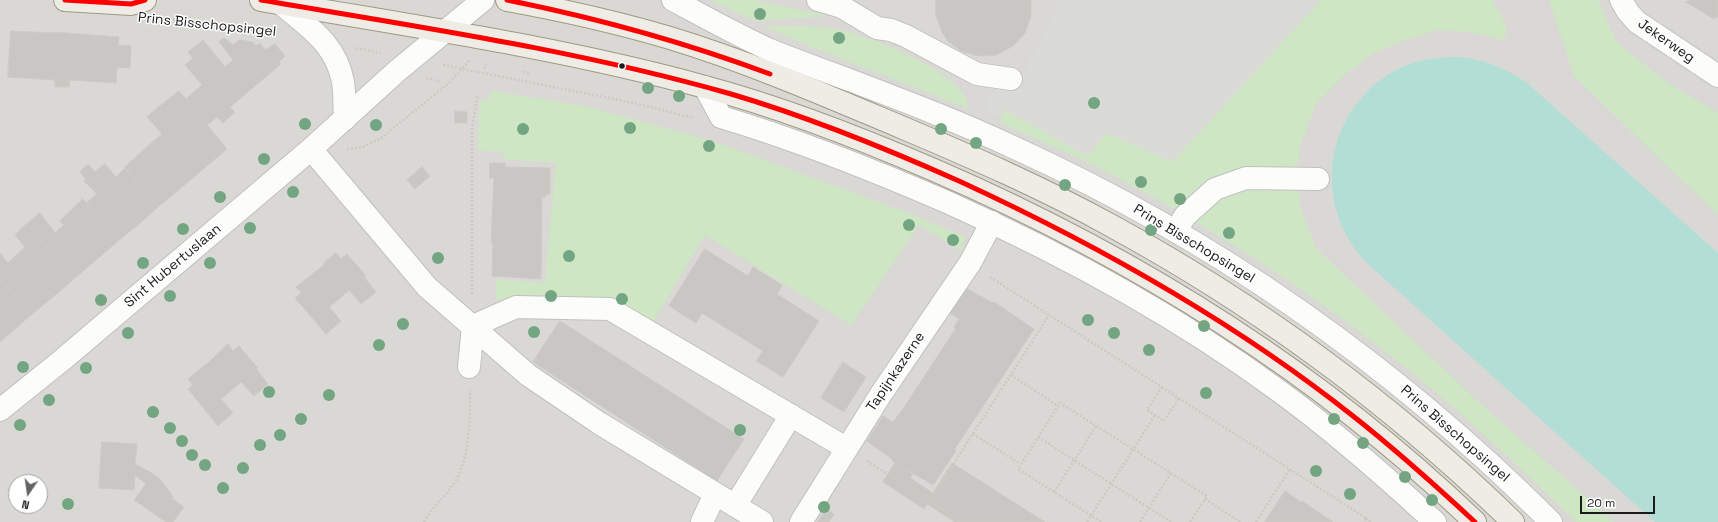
<!DOCTYPE html>
<style>
body{margin:0}
#map{position:relative;width:1718px;height:522px;overflow:hidden;background:#eae9e4;font-family:"Space Grotesk",sans-serif}
canvas{display:block}
.north{position:absolute;left:8px;top:474px;width:40px;height:40px;box-sizing:border-box;background:#fff;border:1px solid #a4a4a4;border-radius:50%;rotate:193deg;font-size:11px;font-weight:700;line-height:16px;text-align:center;color:#1b1b1b}
.north::after{content:'';display:block;margin:auto;width:14px;height:18px;background:#636361;clip-path:polygon(50% 0,100% 100%,50% 72%,0 100%)}
.scale{position:absolute;left:1580px;top:496px;width:75px;height:18px;box-sizing:border-box;border:2px solid #1b1b1b;border-top:0;padding-left:5px;font-size:12px;line-height:14px;white-space:nowrap;color:#1b1b1b;-webkit-text-stroke:3px #fff;paint-order:stroke}
</style>
<div id="map">
<canvas width="1718" height="522"></canvas>
<div class="north">N</div>
<div class="scale">20 m</div>
</div>
<script>
const context = document.querySelector('canvas').getContext('2d');
context.lineJoin = 'round';
function paint(path, color) {
  context.fillStyle = color;
  context.fill(path, 'evenodd');
}
function trace(path, color, width, dash) {
  context.strokeStyle = color;
  context.lineWidth = width;
  context.lineCap = dash ? 'butt' : 'round';
  context.setLineDash(dash || []);
  context.stroke(path);
}
function label(font, color, halo, rows, align = 'center') {
  context.font = font + ' "Space Grotesk",sans-serif';
  context.lineWidth = 3;
  context.setLineDash([]);
  context.textBaseline = 'middle';
  context.strokeStyle = halo;
  context.fillStyle = color;
  for (const [text, x, y, turn = 0] of rows) {
    context.save();
    context.translate(x, y);
    context.rotate((+turn || 0) * Math.PI / 180);
    context.textAlign = isNaN(turn) ? turn : align;
    if (halo) context.strokeText(text, 0, 0);
    context.fillText(text, 0, 0);
    context.restore();
  }
}
const residential = new Path2D(`
 M0,0H1718V522H0ZM16,482H40V506H16Z`);
const grass = new Path2D(`
 M710,0H753L829,16L755,21Z
 M1321,0H1492L1507,27L1504,40L1470,32L1437,30L1400,42L1374,53L1343,76L1316,104L1301,144L1296,169L1301,209L1316,248L1473,397L1614,522H1576C1530,476 1482,432 1433,390C1338,310 1227,236 1118,178C1079,157 1038,140 999,122L1005,110L1087,156L1107,133L1172,162Z
 M1549,0H1598L1617,43L1668,83L1718,113V215L1574,76Z
 M764,26C788,26 811,25 835,29C866,34 940,65 960,90C965,96 967,101 969,109L807,45Z
 M491,91L585,106L712,141L909,213L965,237L962,251L919,225L851,325L705,235L643,338L593,314L496,299V279L545,283L556,163L504,159L503,152L478,150L480,100L490,99Z`);
const pitch = new Path2D(`
 M1460,57C1485,60 1506,68 1527,83L1718,253V522H1655L1369,265C1322,219 1319,144 1364,95C1374,84 1387,74 1400,68C1420,59 1439,57 1460,57Z`);
const parking = new Path2D(`
 M1051,0H1321L1172,162L1107,133L1087,156L1005,110L1001,118L984,108L997,83L1013,92L1058,8Z`);
const building = new Path2D(`
 M936,0H1031V16L1025,33L1013,46L996,55L978,56L961,51L947,40L942,32L936,15Z
 M1691,0H1718V17L1714,19L1686,2Z
 M11,31L52,33L53,32L119,37L118,45L131,46L130,68L117,67L116,83L70,80L69,87H55V80L8,77Z
 M224,38L233,45L239,40L253,42L256,46L260,43L265,50L275,44L285,56L279,62L281,64L230,107L235,112L223,123L217,117L207,125L186,99L202,85L185,65L193,58L188,52L203,40L225,67L233,60L219,42Z
 M179,91L227,149L207,166L159,107Z
 M159,107L207,166L188,182L154,141L162,134L147,117Z
 M455,111L467,112V123H455Z
 M154,141L188,182L158,207L125,167Z
 M490,163H505V167L550,168V194H546V197H542L541,279L492,276L493,243H491L494,178H490Z
 M88,164L139,224L118,241L86,203L97,194L84,181L86,180L80,172Z
 M105,164L116,177L125,168L158,207L139,224L95,172Z
 M422,167L430,176L415,189L407,180Z
 M83,199L118,241L95,261L60,221Z
 M40,213L55,233L64,225L95,261L74,279L27,224Z
 M27,224L74,279L53,297L16,255L25,247L15,235Z
 M705,249L748,276L753,267L782,285L777,294L819,321L783,377L756,361L763,351L702,313L696,323L669,306Z
 M0,253L8,263L16,255L53,297L31,315L0,279Z
 M336,253L341,259L347,254L366,276L364,277L376,292L361,304L349,290L339,299L329,307L341,321L326,334L295,298L301,293L296,287L325,264L324,263Z
 M0,279L31,315L0,342Z
 M966,288L993,303L994,302L1034,329L954,450L956,451L933,485L895,463L892,460V459L867,441L883,416L893,422L898,415H899L956,328L954,327L959,319L950,313Z
 M560,321L744,439L717,481L533,362Z
 M228,344L233,351L239,346L258,368L256,369L268,384L254,396L241,382L221,399L233,413L218,426L188,389L193,385L188,379L209,362Z
 M843,362L866,377L844,412L821,398Z
 M102,442L137,444L135,464L150,472L159,478L167,488L173,497L171,498L184,507L173,522H166L134,500L146,484L135,475L134,490L99,488Z
 M895,463L913,474L910,478L933,493L952,463L1045,522H955L927,504L924,509L883,482Z
 M1285,491L1301,502L1302,501L1333,522H1265Z
 M826,509L834,514L829,522H818Z`);
const path = new Path2D(`
 M161,18L218,24L277,32
 M356,48L381,53
 M443,65L634,103L694,118
 M484,69L486,64
 M523,72L530,73
 M426,78L441,82
 M347,149L363,147L381,138L449,83L470,60
 M990,277L1366,518L1364,522
 M472,294V128L478,94
 M1011,375L1058,406
 M1162,387L1147,410L1164,421L1179,398
 M973,434L1021,464
 M1038,437L1171,522
 M867,461L962,522
 M1054,492L1096,426
 M1205,499L1240,522
 M930,501L1049,315
 M1366,518L1371,522
 M424,522C431,508 444,498 453,485C470,461 470,419 470,390
 M1087,522L1155,415
 M1101,522L1018,469L1060,403L1207,496L1190,522
 M1140,522L1171,473
 M1256,522L1290,469`);
const minor = new Path2D(`
 M673,0C705,17 737,35 770,50C797,61 825,71 852,81C907,102 962,123 1015,148C1215,239 1396,367 1551,522
 M818,0L842,7L877,28L891,30L906,36L977,74L1011,79
 M1621,0L1628,12L1637,22L1718,76
 M280,3C308,27 336,43 343,82C345,94 344,107 345,119
 M705,87L721,117C798,140 873,170 947,202C1063,254 1176,315 1279,391C1334,431 1385,476 1435,522
 M311,149L427,287L528,375L599,423L762,522
 M1176,231L1185,216L1215,189L1246,178L1318,179
 M473,326L516,307L610,309L846,448
 M469,367L473,326
 M0,410L61,361L311,149L397,71L483,0
 M735,506L791,415
 M702,522L715,494
 M801,522L881,394L970,263L992,222`);
const major = new Path2D(`
 M65,0L131,4L145,0
 M261,0C410,26 560,47 705,87C784,108 860,138 934,170C1135,257 1317,370 1475,522
 M507,0C562,10 616,22 670,38C749,62 825,95 901,127C972,157 1043,188 1110,225C1257,305 1393,405 1513,522`);
const bus1 = new Path2D(`
 M65,0L131,4L145,0
 M261,0C419,27 577,50 731,94C809,117 885,148 959,181C1098,245 1232,320 1353,416C1395,449 1435,485 1475,522
 M507,0C597,18 684,42 770,74`);
const trees = [
 [760,14],
 [839,38],
 [648,88],
 [679,96],
 [1094,103],
 [305,124],
 [376,125],
 [630,128],
 [523,129],
 [941,129],
 [976,143],
 [709,146],
 [264,159],
 [1141,182],
 [1065,185],
 [293,192],
 [220,197],
 [1180,199],
 [909,225],
 [250,228],
 [183,229],
 [1151,230],
 [1229,233],
 [953,240],
 [569,256],
 [438,258],
 [143,263],
 [210,263],
 [170,296],
 [551,296],
 [622,299],
 [101,300],
 [1088,320],
 [403,324],
 [1204,326],
 [534,332],
 [128,333],
 [1114,333],
 [379,345],
 [1149,350],
 [23,367],
 [86,368],
 [269,392],
 [1206,393],
 [329,395],
 [49,400],
 [153,412],
 [301,419],
 [1334,419],
 [20,425],
 [170,428],
 [740,430],
 [280,435],
 [182,441],
 [1363,443],
 [260,445],
 [192,455],
 [205,465],
 [243,468],
 [1316,471],
 [1405,477],
 [223,488],
 [1350,494],
 [1432,500],
 [68,504],
 [824,507]
];
const markers = [
 [622,66,3.5,"#1b1b1b"]
];
const streetNames = [
 ["Prins Bisschopsingel",207,25,6],
 ["Jekerweg",1666,41,35],
 ["Prins Bisschopsingel",1194,244,31],
 ["Sint Hubertuslaan",173,266,-40],
 ["Tapijnkazerne",896,372,-56],
 ["Prins Bisschopsingel",1455,434,41]
];
paint(residential, '#d9d8d5');
paint(grass, '#cfe6c5');
paint(pitch, '#b2ded5');
paint(parking, '#dadad7');
paint(building, '#c8c7c4');
trace(building, '#cdcbc5', 1);
trace(minor, '#c1c0be', 24);
trace(major, '#9d9a83', 24);
trace(path, '#d0c8c3', 2.5, [2, 2]);
trace(minor, '#fcfcfb', 22);
trace(major, '#eeece4', 22);
trace(bus1, '#f00', 5);
context.fillStyle = '#74a582';
for (const [x, y] of trees) {
  context.beginPath();
  context.arc(x, y, 6, 0, 2 * Math.PI);
  context.fill();
}
for (const [x, y, r, color] of markers) {
  const dot = new Path2D();
  dot.arc(x, y, r, 0, 2 * Math.PI);
  context.fillStyle = color;
  context.fill(dot);
  trace(dot, '#fff', 1.5);
}
label('14px', '#1b1b1b', '#fff', streetNames);
</script>
